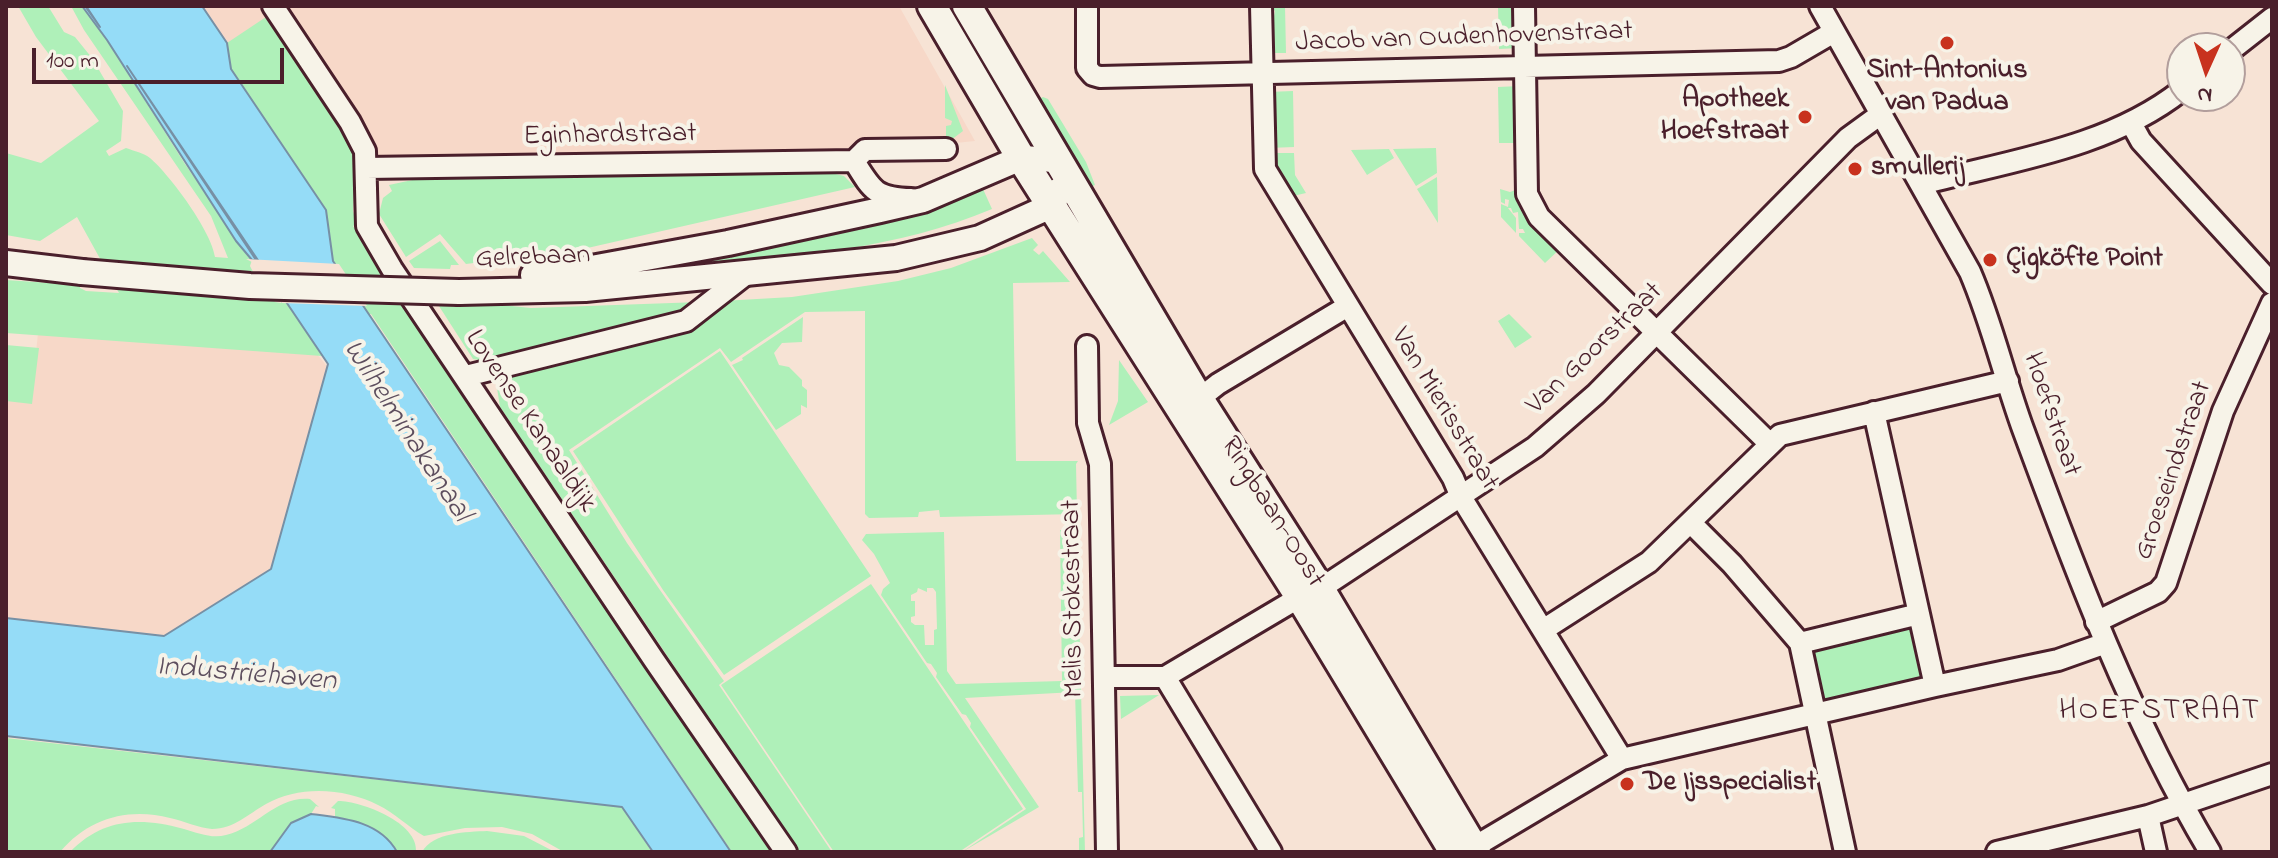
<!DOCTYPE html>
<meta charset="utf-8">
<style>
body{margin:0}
#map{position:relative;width:2278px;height:858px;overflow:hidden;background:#f7e3d5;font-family:"Indie Flower",sans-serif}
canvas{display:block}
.frame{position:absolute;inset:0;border:8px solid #4a1f2b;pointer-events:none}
.north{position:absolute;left:2166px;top:32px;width:80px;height:80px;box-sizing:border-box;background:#f7f3e8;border:2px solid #b29e9c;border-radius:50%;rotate:183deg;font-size:22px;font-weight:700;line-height:32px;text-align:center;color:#4a1f2b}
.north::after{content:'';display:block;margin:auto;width:28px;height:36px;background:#c8321e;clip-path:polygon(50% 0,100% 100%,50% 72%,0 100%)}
.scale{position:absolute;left:32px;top:48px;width:252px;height:36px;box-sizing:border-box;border:4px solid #4a1f2b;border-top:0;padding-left:10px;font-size:24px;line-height:28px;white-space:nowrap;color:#4a1f2b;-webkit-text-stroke:6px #f7f3e8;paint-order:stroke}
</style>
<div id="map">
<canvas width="2278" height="858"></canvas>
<div class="frame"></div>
<div class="north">N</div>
<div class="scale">100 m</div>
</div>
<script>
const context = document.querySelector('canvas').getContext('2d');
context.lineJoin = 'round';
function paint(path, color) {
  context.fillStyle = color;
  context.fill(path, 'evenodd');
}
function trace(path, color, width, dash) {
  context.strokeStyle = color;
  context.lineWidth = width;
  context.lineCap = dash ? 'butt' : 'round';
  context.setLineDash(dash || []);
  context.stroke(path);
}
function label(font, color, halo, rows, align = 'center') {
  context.font = font + ' "Indie Flower",sans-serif';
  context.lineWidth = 8;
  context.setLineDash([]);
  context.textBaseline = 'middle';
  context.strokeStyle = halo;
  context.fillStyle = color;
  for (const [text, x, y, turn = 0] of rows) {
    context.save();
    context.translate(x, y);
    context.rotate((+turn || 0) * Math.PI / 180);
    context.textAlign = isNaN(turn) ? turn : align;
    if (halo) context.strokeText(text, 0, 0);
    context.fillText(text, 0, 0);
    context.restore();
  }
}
const built = new Path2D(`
 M198,6H899L975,141L877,151L303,157Z
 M38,333L317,354L329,369L282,595L164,654L6,633V398L31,401Z`);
const green = new Path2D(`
 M18,6H48L64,32L75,37L92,58L123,111L121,141L106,151L109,156L126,148C134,151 144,153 150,158C170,175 212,232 215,257L228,258L211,216L84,30L71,6H82L107,40L185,164L252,260L250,266L252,270L275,302L281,303L283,297L322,356L6,333V280L80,285V288L86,291L119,293L77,217L40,241L6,235V153L41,163L99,121L36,37Z
 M1269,6H1285L1286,53H1267L1275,11Z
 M1498,6H1519V48L1499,49Z
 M269,15L342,124L350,141L355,169L353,211L357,224L353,226L415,312L412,314L681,713L684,712L691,721L688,724L775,852H732L371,314H369L333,261L326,210L231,69L227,43Z
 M945,85L963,131L951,140L946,139V126L951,125L952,121L945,118Z
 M1520,86L1521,143H1499L1498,87Z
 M1293,91L1294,147L1269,148L1268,92Z
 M1043,97L1048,99L1086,162L1095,185L1088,188L1035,101Z
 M1436,148L1437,173L1416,186L1393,149Z
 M1389,149L1394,158L1367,175L1351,150Z
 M1270,153H1294L1295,175L1306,193L1293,196L1271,170Z
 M831,169L832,173L844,176L855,187L583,249L466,264L440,234L406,257L379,214L383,198L392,191L389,185L417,179Z
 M1437,177L1438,223L1417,189Z
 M983,189L992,209C898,249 795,256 694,267L693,261L915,214Z
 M1500,189L1510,192L1518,189L1562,247L1545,263L1519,236V233H1525L1523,229H1519L1518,212L1513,213L1511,208H1508L1516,218V233L1501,217V204L1508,207L1509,200L1505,199V204L1501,202Z
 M1032,238L1038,245L1033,250L1039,255L1043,251L1070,282L1013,283L1016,461H1078L1076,464L1077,514L940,517L939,510L919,512L918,517L869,518L865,514V311L805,312L731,362L720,348L569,450L627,543L721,677L724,681L719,685L832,852H799L500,407L497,388L505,374L722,301L792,297L898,281L951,268Z
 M440,241L459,265H451L450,269L414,268L409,261Z
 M700,302L691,311L485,361L473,359L437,303H482L531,308Z
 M1509,314L1532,337L1515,348L1498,321Z
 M803,317L802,342L782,343L774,353L779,365L789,367L802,380V386L807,390V408L801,405V414L776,430L732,365L743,360L742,358Z
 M6,345L39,348L32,404L6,401Z
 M720,351L871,576L724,675L663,590L573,451Z
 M1119,360L1148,402L1109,425L1118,401Z
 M1077,529L1085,852H1079V838L1083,837L1082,792H1078L1075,692L965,698L1039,807L962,852L1026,809L970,727L971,723L966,715L962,714L936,677L937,673L931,664L927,663L881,595L883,589L890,583L874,554L862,540L866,534L944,532L947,671L956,684L1062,681L1060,530ZM918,588L927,592V588H933L936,592L937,629L934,630V645H925L924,625H915L911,622V617L915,616V601H911V595L917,592Z
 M871,584L1023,809L959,852H834L721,685Z
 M1916,620L1929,682L1818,708L1805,647Z
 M1159,695L1121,719L1120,696Z
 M6,738L622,807L652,852H564L532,834L502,827L465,828L424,836C408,827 395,813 378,805C345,788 299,785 266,804C248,814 234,829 212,829C198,828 184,821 170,818C129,807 88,818 60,852H6Z
 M310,799L319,807L316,806L311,814L291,823L270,852H70C103,818 140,817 184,829C198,833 212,839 226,835C257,828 276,796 310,799Z
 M338,801C362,801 419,823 416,852H397C383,831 359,820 335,817V809L331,808Z
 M487,831L524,836L555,852H422C433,832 467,832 487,831Z`);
const water = new Path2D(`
 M82,6H85L100,27L86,6H202L227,43L231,69L326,210L333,261L731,852H653L622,807L6,736V618L164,636L271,569L328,364L127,66L256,260H252L236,241L107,40Z
 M311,814C343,818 380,821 397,852H270L291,823Z`);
const pier = new Path2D(`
 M246,259L339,264L367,306L282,303L256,264Z`);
const minor = new Path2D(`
 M273,6L350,122L365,151L367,226L392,269L654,660L786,852
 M1087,6V68L1093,75L1100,77L1779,61L1791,57L1834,32
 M1261,6L1265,169L1453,478L1461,497L1622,759
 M1524,6L1527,194L1539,217L1770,444
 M1820,6L1970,272C1992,323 2004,377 2023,429C2076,573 2131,719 2210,852
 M2230,51L2272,18
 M2131,123L2141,141L2272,284
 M854,161C872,190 875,198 911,199
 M366,168L854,161L865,150L946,149
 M1921,184C2009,161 2109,148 2182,90
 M1087,346L1088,423L1100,464L1107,852
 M466,376L686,321L745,275
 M1199,399L1218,384L1348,306
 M1874,412L1919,614
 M1691,523L1732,564L1800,643
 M1320,589L1535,447L1596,394L1848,138L1881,114
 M2096,622L2158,592L2166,583L2223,411L2272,303
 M1543,630L1649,562L1780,435L2008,381
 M1105,677H1165L1300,597
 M1165,677L1271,852
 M2148,816L2156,852
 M1474,847L1622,759L1935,686L2058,660L2106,643
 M1845,852L1800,643L1919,614L1935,686
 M1997,852L2148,816L2272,774`);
const tertiary = new Path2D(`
 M6,263L82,272
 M533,275L564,273L728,243L880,210L923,200L1021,158L1056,160
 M459,292L585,289L896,258L980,238L1053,205L1059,190`);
const secondary = new Path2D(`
 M932,6L1021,158L1300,597L1454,852
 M967,6L1199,399L1320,589L1476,852`);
const tertiaryBridge = new Path2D(`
 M82,272L250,286L459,292`);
const markers = [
 [1947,43,8,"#c8321e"],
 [1805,117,8,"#c8321e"],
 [1855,169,8,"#c8321e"],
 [1990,260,8,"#c8321e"],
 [1627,784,8,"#c8321e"]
];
const streetNames = [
 ["Jacob van Oudenhovenstraat",1464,39,-2],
 ["Eginhardstraat",610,137,-1],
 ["Gelrebaan",533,259,-2],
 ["Van Goorstraat",1596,350,-44],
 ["Van Mierisstraat",1443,410,59],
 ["Hoefstraat",2050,415,71],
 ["Lovense Kanaaldijk",529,422,56],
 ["Groeseindstraat",2175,471,-71],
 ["Ringbaan-Oost",1271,513,58],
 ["Melis Stokestraat",1075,599,-91]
];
const poiNames = [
 ["Sint-Antonius",1947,72,"center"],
 ["van Padua",1947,104,"center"],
 ["Apotheek",1789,101,"right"],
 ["Hoefstraat",1789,133,"right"],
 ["smullerij",1871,169],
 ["Çigköfte Point",2006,260],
 ["De Ijsspecialist",1643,784]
];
const waterNames = [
 ["Wilhelminakanaal",405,432,57],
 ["Industriehaven",246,676,5]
];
const neighbourhoodNames = [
 ["HOEFSTRAAT",2160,713]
];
paint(built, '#f7d8c8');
paint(green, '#aff0b9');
paint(water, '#95dcf7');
trace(water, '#7790a5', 2);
paint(pier, '#f7e3d5');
trace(minor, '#4a1f2b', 26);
trace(tertiary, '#4a1f2b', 30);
trace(secondary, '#4a1f2b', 34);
trace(minor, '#f7f3e8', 20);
trace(tertiary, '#f7f3e8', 24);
trace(secondary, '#f7f3e8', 28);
trace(tertiaryBridge, '#4a1f2b', 30, []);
trace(tertiaryBridge, '#f7f3e8', 24);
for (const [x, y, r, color] of markers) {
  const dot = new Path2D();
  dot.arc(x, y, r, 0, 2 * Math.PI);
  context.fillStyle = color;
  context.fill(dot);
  trace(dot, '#f7f3e8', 3);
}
label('28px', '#4a1f2b', '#f7f3e8', streetNames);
label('bold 28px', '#4a1f2b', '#f7f3e8', poiNames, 'left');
label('italic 30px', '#5d4e5e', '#f7f3e8', waterNames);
context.letterSpacing = '2px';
label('30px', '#4a1f2b', '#f7f3e8', neighbourhoodNames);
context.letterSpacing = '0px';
</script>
